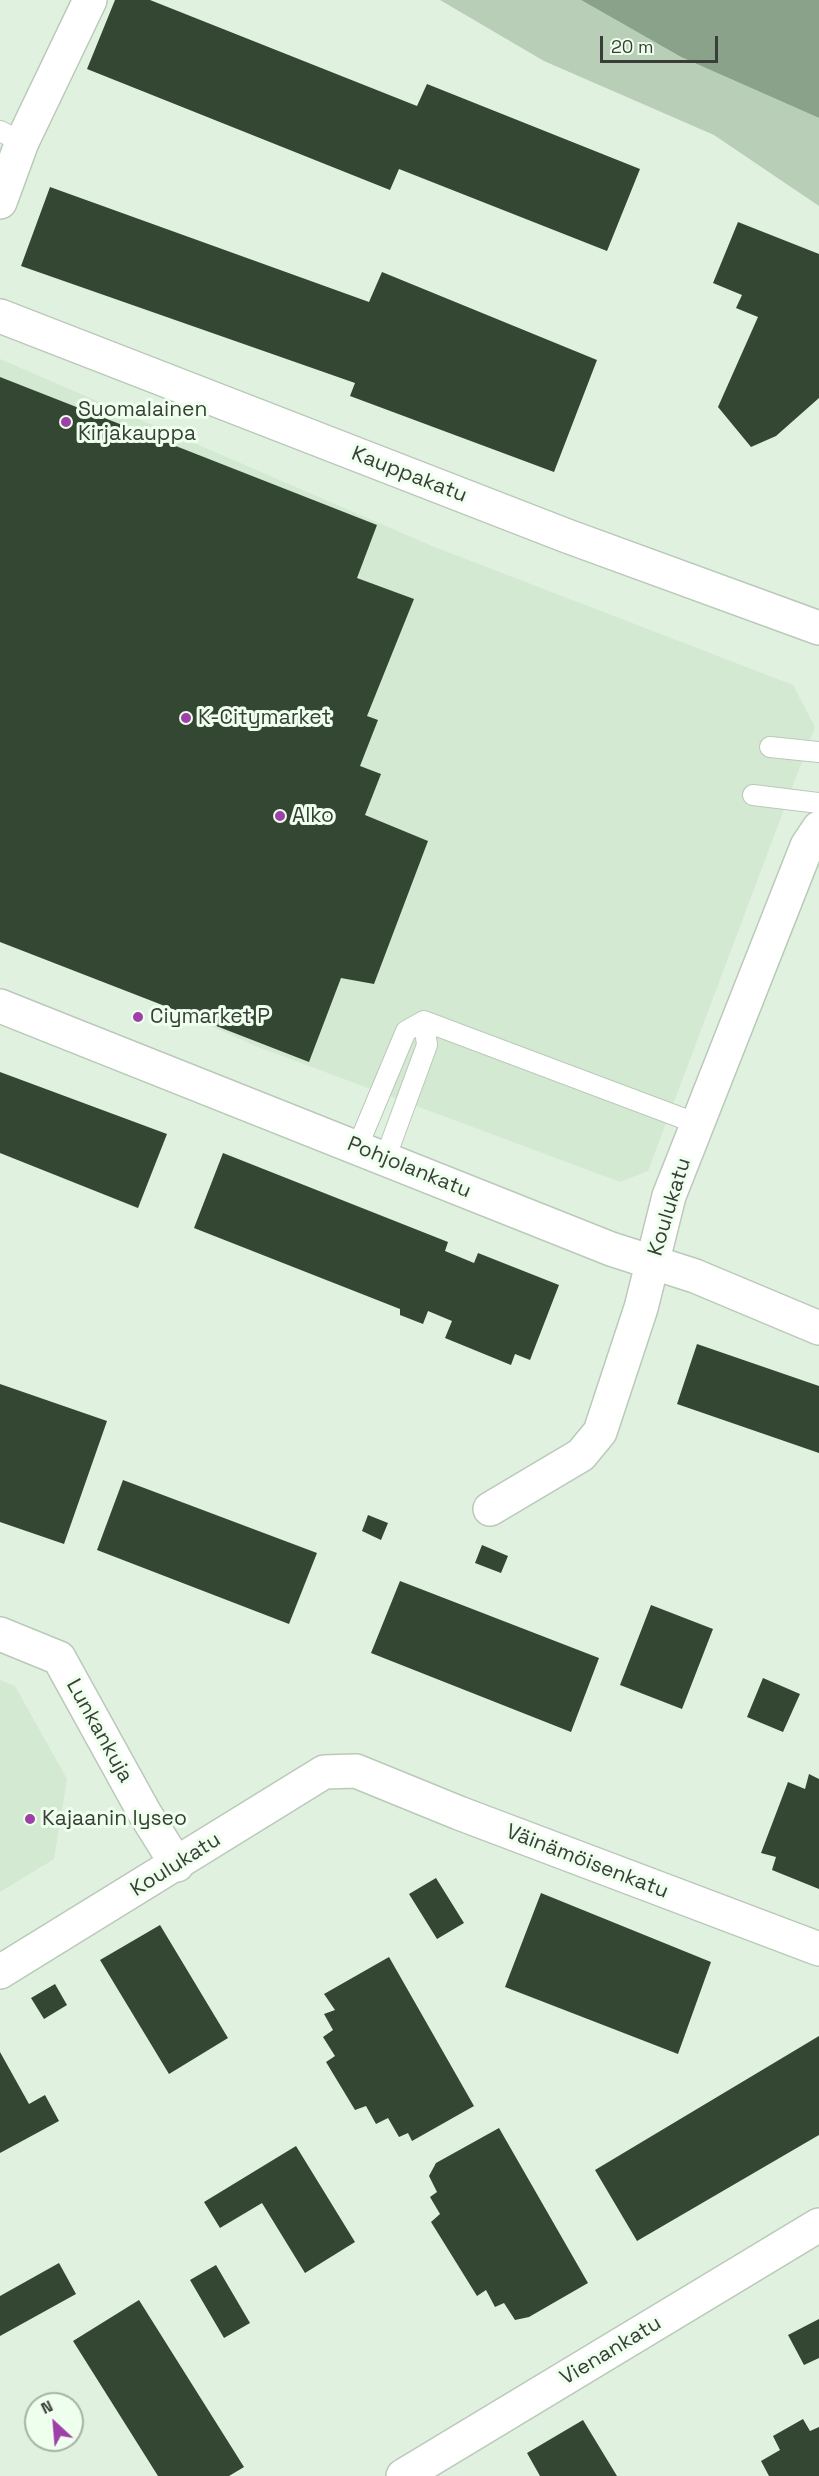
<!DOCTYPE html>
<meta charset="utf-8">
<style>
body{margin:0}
#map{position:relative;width:819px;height:2476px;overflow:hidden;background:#e1f1e0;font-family:"Space Grotesk",sans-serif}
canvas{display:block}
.north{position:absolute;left:24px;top:2392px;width:60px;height:60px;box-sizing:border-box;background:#eeffed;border:2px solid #a6b2a5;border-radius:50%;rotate:334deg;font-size:16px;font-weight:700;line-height:24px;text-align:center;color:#393f38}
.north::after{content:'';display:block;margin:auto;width:21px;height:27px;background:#9f40a9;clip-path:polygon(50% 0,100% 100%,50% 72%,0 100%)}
.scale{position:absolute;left:600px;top:36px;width:118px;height:27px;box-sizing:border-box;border:3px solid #393f38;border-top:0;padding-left:8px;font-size:18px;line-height:21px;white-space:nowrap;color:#393f38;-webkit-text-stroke:4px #eeffed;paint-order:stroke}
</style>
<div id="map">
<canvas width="819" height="2476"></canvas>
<div class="north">N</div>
<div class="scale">20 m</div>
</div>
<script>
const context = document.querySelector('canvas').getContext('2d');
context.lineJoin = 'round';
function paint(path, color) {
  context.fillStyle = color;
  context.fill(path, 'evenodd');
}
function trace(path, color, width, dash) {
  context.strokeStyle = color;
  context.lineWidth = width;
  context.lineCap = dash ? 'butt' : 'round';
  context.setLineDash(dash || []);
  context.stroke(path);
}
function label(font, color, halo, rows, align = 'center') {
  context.font = font + ' "Space Grotesk",sans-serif';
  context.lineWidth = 6;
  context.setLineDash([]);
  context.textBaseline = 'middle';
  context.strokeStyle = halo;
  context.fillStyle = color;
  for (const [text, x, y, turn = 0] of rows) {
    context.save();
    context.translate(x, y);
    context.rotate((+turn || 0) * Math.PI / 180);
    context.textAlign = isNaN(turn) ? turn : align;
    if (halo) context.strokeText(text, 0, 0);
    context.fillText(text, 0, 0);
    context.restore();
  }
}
const built = new Path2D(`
 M0,359L432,546L793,685L815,727L648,1171L620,1182L258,1047L0,932Z
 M0,1680L15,1686L67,1779L54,1859L0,1892Z`);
const green = new Path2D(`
 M440,0H581L681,57L819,118V206L714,135L544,61Z`);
const water = new Path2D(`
 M581,0H819V118L681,57Z`);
const building = new Path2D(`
 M115,0H150L417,106L427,84L640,169L607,251L399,169L390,190L87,69Z
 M50,187L369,302L382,272L597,360L554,472L350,396L355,383L21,266Z
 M738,222L819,254V398L776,436L751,447L718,407L758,317L736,308L742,295L713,283Z
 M0,377L377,525L357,578L414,599L367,716L378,720L360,766L381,774L365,815L428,841L374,984L341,978L309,1062L0,942Z
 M0,1072L167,1134L138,1208L0,1153Z
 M223,1153L448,1242L445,1251L474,1263L478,1253L559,1285L530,1360L515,1354L511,1365L445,1338L452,1321L428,1311L423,1324L400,1315V1309L194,1228Z
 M697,1344L819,1386V1453L677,1404Z
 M0,1384L107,1421L64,1544L0,1522Z
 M123,1480L317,1553L289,1624L97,1550Z
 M368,1515L388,1523L381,1540L362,1531Z
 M482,1545L508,1556L501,1573L475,1563Z
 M400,1581L599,1658L571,1732L371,1653Z
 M651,1605L713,1629L682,1709L620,1685Z
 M763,1678L800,1694L783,1732L747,1717Z
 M809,1774L819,1779V1889L772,1870L776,1857L761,1853L788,1782L805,1789Z
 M436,1878L464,1923L437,1939L409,1894Z
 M541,1893L711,1962L678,2054L505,1987Z
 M160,1925L228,2038L169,2074L100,1960Z
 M389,1957L474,2106L412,2141L408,2133L399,2137L388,2118L376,2124L366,2106L355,2110L326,2062L335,2056L323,2037L333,2030L324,2014L335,2010L324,1994Z
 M55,1984L67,2005L44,2019L31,1998Z
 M819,2036V2135L637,2241L595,2170Z
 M0,2052L29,2104L45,2095L59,2121L0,2153Z
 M499,2128L588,2283L529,2317L515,2320L504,2303L495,2307L486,2290L477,2296L431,2222L440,2214L430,2197L437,2192L429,2176L436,2163Z
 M296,2146L355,2242L305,2273L262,2203L220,2228L204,2202Z
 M59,2263L76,2294L0,2336V2296Z
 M216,2265L250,2323L224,2338L190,2280Z
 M139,2300L244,2467L229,2476H158L73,2341Z
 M819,2319V2358L804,2365L788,2335Z
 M803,2419L810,2431L819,2427V2476H769L761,2461L780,2450L773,2436Z
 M583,2420L617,2476H540L527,2453Z`);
const lane = new Path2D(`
 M0,131L22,142
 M770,747L819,752
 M753,795L819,803
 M424,1021L698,1124
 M357,1148L406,1031L424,1021
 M385,1159L427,1045L424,1021`);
const street = new Path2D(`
 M0,202L22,142L90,0
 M0,316L567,536L819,628
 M490,1509L581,1455L600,1432L641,1308L669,1196L807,846L819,828
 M0,1634L59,1658L144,1812L177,1865
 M0,1972L324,1772L356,1771L459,1813L819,1949
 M403,2476L819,2225`);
const secondary = new Path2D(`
 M0,1006L611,1249L695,1276L819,1328`);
const markers = [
 [66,422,6,"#9f40a9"],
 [186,718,6,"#9f40a9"],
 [280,816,6,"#9f40a9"],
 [138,1017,6,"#9f40a9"],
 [30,1819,6,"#9f40a9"]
];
const poiNames = [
 ["Suomalainen",78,410],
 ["Kirjakauppa",78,434],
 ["K-Citymarket",198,718],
 ["Alko",292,816],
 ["Ciymarket P",150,1017],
 ["Kajaanin lyseo",42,1819]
];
const streetNames = [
 ["Kauppakatu",409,475,21],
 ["Pohjolankatu",409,1168,22],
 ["Koulukatu",670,1207,-73],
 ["Lunkankuja",99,1731,61],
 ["Väinämöisenkatu",587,1862,21],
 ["Koulukatu",176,1865,-32],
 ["Vienankatu",611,2351,-31]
];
paint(built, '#d3e9d1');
paint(green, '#b8ceb6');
paint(water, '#8aa289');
paint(building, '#334732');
trace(lane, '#bac9b9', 22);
trace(street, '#bac9b9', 36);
trace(secondary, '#bac9b9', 36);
trace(lane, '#fff', 20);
trace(street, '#fff', 33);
trace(secondary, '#fff', 33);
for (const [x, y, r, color] of markers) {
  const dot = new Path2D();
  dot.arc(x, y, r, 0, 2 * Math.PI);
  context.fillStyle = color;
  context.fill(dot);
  trace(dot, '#eeffed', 2);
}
label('21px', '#393f38', '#eeffed', poiNames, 'left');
label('21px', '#393f38', '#eeffed', streetNames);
</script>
